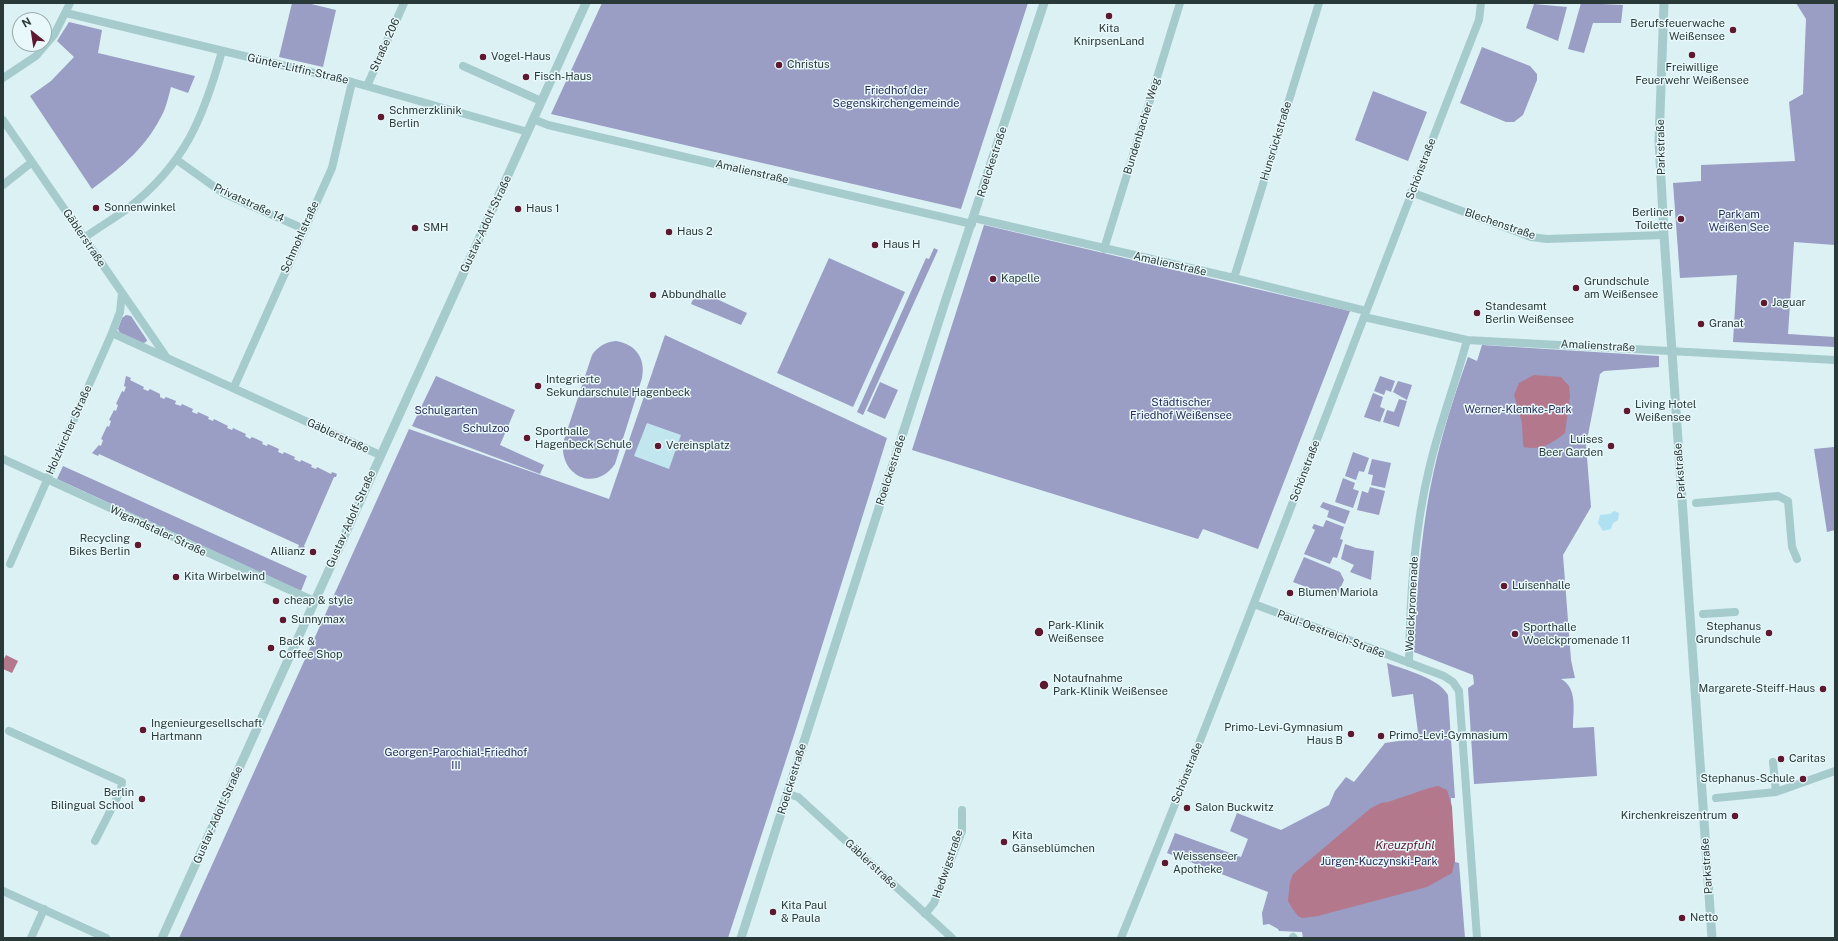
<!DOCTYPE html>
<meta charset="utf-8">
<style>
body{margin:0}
#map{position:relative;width:1838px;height:941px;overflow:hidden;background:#dbf1f4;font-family:"Public Sans",sans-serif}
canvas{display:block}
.frame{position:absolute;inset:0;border:4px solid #283937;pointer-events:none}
.north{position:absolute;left:12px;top:12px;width:40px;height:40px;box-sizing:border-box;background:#e8f8fb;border:1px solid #9bacad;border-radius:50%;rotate:330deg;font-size:11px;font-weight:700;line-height:16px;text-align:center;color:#283937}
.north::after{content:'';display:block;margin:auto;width:14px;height:18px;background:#5e1930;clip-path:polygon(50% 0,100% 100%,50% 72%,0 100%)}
</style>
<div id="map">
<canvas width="1838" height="941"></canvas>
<div class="frame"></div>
<div class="north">N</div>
</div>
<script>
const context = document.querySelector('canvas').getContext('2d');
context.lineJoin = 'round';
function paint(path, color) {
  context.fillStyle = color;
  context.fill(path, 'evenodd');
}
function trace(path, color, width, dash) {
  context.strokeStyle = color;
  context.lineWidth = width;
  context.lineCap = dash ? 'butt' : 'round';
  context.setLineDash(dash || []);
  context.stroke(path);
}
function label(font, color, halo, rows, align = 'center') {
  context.font = font + ' "Public Sans",sans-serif';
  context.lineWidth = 3;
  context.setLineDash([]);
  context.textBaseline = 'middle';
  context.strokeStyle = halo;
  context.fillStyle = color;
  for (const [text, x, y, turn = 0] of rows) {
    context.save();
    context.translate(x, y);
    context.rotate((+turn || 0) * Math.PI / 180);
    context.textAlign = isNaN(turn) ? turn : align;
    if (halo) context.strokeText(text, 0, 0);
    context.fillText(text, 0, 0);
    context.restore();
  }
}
const green = new Path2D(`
 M292,3H307L336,10L323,67L279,57Z
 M602,3H1028L961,209L551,114Z
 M1581,3L1623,5L1621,23H1593L1584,53L1568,49Z
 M1796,3L1835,4V245L1794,242L1788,334L1835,337V347L1733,342L1737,275L1680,278L1673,183L1701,181V165L1795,161L1789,102L1803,94L1806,19Z
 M1534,4L1567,7L1558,41L1526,28Z
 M69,22L102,30L98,53L195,76L188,93L171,87C169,95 167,103 164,111C147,147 123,166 92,189L30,96L51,81L74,57L57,41Z
 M1482,47L1530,66L1537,74V80L1523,115L1514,122H1506L1460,103Z
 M1373,91L1427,112L1408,161L1355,140Z
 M984,225L1350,311L1258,549L1203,529L1198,539L912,450Z
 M934,248L938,250L863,415L857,412L926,258L929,259Z
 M829,258L905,292L853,407L777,373Z
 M697,290L747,313L741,325L691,304Z
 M126,315L131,316L147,340L146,342L143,343L120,333L118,329L122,318Z
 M665,335L887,438L795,732L728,938H179L409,429L609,499Z
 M616,341C636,344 646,359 642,378L615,464C595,493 560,476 563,443L592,355C598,346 606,342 616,341Z
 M1482,345L1659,356V367L1604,371L1600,374L1586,445L1591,507L1563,555L1571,660L1575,678L1561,679C1578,688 1573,711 1573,728L1594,727L1597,776L1474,784L1468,688L1474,684L1473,675L1414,652C1416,605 1419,559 1426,513C1434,459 1450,407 1468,357L1477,361Z
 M126,376L131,378L130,380L144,387L143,389L148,391L150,389L160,394V397L164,399L166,397L176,401L175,404L181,406L182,404L193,409L192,412L197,414L198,412L209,417L208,419L213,421L214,419L228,426L227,428L232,430L233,428L246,434L245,436L250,439L252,437L263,442L262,444L267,446L268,444L279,449L278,452L283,454L284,452L295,457L294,459L300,462L301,460L312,465L311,467L316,469L317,467L331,474L332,472L337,474L336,477H334L304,546L305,547L303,551L298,548L299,545L99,454L98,456L92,453L99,445L101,446L103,440L101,439L107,426L109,427L111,421L109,420L114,410L116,411L118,405L116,404L122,391L124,392L126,387L124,386Z
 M436,376L515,410L500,445L544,465L540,474L412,426Z
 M1380,376L1395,381L1391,392L1386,390L1384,395L1374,391Z
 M1398,381L1412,385L1407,400L1393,392Z
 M880,382L898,390L885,419L867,411Z
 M1373,393L1383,397L1380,407L1385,409L1380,422L1364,417Z
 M1399,399L1407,401L1399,427L1383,422L1387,410L1394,412Z
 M1835,430V530L1827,532L1814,449L1834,447Z
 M1353,452L1369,458L1364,472L1359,471L1356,480L1345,476Z
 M1372,459L1391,463L1385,488L1371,485L1373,475L1368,474Z
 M63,466L307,576L301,591L57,479Z
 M1343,478L1355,483L1353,489L1359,491L1353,508L1335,502Z
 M1370,487L1385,491L1379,515L1357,510L1362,491L1368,493Z
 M1323,502L1350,511L1345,524L1327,517L1329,511L1320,507Z
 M1326,520L1344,527L1340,539L1343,540L1337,558L1333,557L1330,564L1304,554L1315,530L1312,528L1314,524L1323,527Z
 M1345,544L1356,548L1374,551L1371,580L1350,572L1354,565L1341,559Z
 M1304,557L1340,572L1344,580L1336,598L1293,582Z
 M1387,663C1405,670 1439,678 1448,695L1455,798H1451V801L1455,862L1459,863L1465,938H1303L1302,932L1279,931L1278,929L1269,924L1263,925L1262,913L1268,892L1167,853L1175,833L1241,857L1248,839L1230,831L1237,813L1281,830L1329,805L1335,791L1346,777L1354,782L1385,743L1412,739L1414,733L1418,732L1413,694L1392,697Z`);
const sand = new Path2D(`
 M1614,511L1619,513L1618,520L1613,523L1611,529L1603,531L1598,523L1600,515L1610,514Z`);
const plaza = new Path2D(`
 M647,423L681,435L669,469L634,456Z`);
const water = new Path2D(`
 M1534,375L1561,377L1569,386L1570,396L1565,433C1553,443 1540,451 1524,447L1523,444L1522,423L1514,395L1519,383Z
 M6,655L18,661L12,673L3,669V661Z
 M1438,786L1447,790L1452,807L1455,860L1452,873L1427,887L1318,916L1302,918L1298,916L1292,908L1288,901L1290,882L1293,874L1371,808L1381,803L1388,802L1429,788Z`);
const minor = new Path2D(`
 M66,13L352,82L528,132
 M463,66L541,101
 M3,78L36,56L54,35L70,3
 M367,86L404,3
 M533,119L548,125L972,224
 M3,120L165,355
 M177,160L223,193L304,229
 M3,185L32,162
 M1411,192L1531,237L1547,239L1664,235
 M974,218L1234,278L1366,311
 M84,238C98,228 113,219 127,209C185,164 203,119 222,51
 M1104,249L1180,3
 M1234,278L1319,3
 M1364,317L1467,340L1835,360
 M112,333L380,455
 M234,387L332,168L352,82
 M3,459L314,601
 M1696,503L1778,496L1788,501L1792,547L1797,559
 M10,564L112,333L120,312L122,293
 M1254,604L1444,676L1453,682L1459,691L1477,938
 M1703,614L1735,612
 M1409,663C1410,597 1414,530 1430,465C1440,423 1456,382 1467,340
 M9,731L122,782L121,790L95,841
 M1776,792L1835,771
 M788,794L798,797L952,938
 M1716,798L1776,792L1773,762
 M3,891L106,938
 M925,914L934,903L962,831V810
 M1293,937L1294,938
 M31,938L44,909
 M1121,938C1245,634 1359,326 1479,20L1481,3`);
const tertiary = new Path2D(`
 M1664,3L1659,141L1664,235L1712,938
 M162,938L586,3
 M741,938L945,302L1044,3`);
const markers = [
 [1109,16,4,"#5e1930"],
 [1733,30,4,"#5e1930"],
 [1692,55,4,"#5e1930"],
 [483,57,4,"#5e1930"],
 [779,65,4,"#5e1930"],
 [526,77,4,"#5e1930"],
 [381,117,4,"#5e1930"],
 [96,208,4,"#5e1930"],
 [518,209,4,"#5e1930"],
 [1681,219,4,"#5e1930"],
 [415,228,4,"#5e1930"],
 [669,232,4,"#5e1930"],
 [875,245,4,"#5e1930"],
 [993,279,4,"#5e1930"],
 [1576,288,4,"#5e1930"],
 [653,295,4,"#5e1930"],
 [1764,303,4,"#5e1930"],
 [1477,313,4,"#5e1930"],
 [1701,324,4,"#5e1930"],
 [538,386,4,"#5e1930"],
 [1627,411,4,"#5e1930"],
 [527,438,4,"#5e1930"],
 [658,446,4,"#5e1930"],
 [1611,446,4,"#5e1930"],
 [138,545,4,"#5e1930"],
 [313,552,4,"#5e1930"],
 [176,577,4,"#5e1930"],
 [1504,586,4,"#5e1930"],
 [1290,593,4,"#5e1930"],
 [276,601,4,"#5e1930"],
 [283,620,4,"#5e1930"],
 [1039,632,5,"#5e1930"],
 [1769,633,4,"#5e1930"],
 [1515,634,4,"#5e1930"],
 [271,648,4,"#5e1930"],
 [1044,685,5,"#5e1930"],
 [1823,689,4,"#5e1930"],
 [143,730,4,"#5e1930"],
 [1351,734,4,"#5e1930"],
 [1381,736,4,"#5e1930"],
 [1781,759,4,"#5e1930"],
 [1803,779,4,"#5e1930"],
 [142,799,4,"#5e1930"],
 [1187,808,4,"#5e1930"],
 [1735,816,4,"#5e1930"],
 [1004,842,4,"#5e1930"],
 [1165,863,4,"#5e1930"],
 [773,912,4,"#5e1930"],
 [1682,918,4,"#5e1930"]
];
const poiNames = [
 ["Berufsfeuerwache",1725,24,"right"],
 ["Weißensee",1725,37,"right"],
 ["Kita",1109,29,"center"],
 ["KnirpsenLand",1109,42,"center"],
 ["Vogel-Haus",491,57],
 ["Christus",787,65],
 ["Freiwillige",1692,68,"center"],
 ["Feuerwehr Weißensee",1692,81,"center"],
 ["Fisch-Haus",534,77],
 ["Schmerzklinik",389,111],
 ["Berlin",389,124],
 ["Sonnenwinkel",104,208],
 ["Haus 1",526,209],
 ["Berliner",1673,213,"right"],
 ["Toilette",1673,226,"right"],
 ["SMH",423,228],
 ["Haus 2",677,232],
 ["Haus H",883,245],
 ["Kapelle",1001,279],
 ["Grundschule",1584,282],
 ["am Weißensee",1584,295],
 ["Abbundhalle",661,295],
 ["Jaguar",1772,303],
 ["Standesamt",1485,307],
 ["Berlin Weißensee",1485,320],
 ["Granat",1709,324],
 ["Integrierte",546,380],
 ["Sekundarschule Hagenbeck",546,393],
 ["Living Hotel",1635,405],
 ["Weißensee",1635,418],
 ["Sporthalle",535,432],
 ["Hagenbeck Schule",535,445],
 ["Luises",1603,440,"right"],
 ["Beer Garden",1603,453,"right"],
 ["Vereinsplatz",666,446],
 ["Recycling",130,539,"right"],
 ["Bikes Berlin",130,552,"right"],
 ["Allianz",305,552,"right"],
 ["Kita Wirbelwind",184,577],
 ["Luisenhalle",1512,586],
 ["Blumen Mariola",1298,593],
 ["cheap & style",284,601],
 ["Sunnymax",291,620],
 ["Park-Klinik",1048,626],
 ["Weißensee",1048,639],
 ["Stephanus",1761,627,"right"],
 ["Grundschule",1761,640,"right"],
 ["Sporthalle",1523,628],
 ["Woelckpromenade 11",1523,641],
 ["Back &",279,642],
 ["Coffee Shop",279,655],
 ["Notaufnahme",1053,679],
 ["Park-Klinik Weißensee",1053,692],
 ["Margarete-Steiff-Haus",1815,689,"right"],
 ["Ingenieurgesellschaft",151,724],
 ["Hartmann",151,737],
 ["Primo-Levi-Gymnasium",1343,728,"right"],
 ["Haus B",1343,741,"right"],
 ["Primo-Levi-Gymnasium",1389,736],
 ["Caritas",1789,759],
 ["Stephanus-Schule",1795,779,"right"],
 ["Berlin",134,793,"right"],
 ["Bilingual School",134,806,"right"],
 ["Salon Buckwitz",1195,808],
 ["Kirchenkreiszentrum",1727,816,"right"],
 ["Kita",1012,836],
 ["Gänseblümchen",1012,849],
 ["Weissenseer",1173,857],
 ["Apotheke",1173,870],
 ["Kita Paul",781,906],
 ["& Paula",781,919],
 ["Netto",1690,918]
];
const streetNames = [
 ["Straße 206",385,45,-66],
 ["Günter-Litfin-Straße",298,69,13],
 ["Bundenbacher Weg",1142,126,-73],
 ["Hunsrückstraße",1276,141,-73],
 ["Parkstraße",1661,147,-91],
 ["Roelckestraße",992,162,-72],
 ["Schönstraße",1421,169,-69],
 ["Amalienstraße",752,172,13],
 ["Privatstraße 14",249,203,25],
 ["Gustav-Adolf-Straße",486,224,-65],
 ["Blechenstraße",1500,224,19],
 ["Schmohlstraße",300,237,-66],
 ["Gäblerstraße",84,238,56],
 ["Amalienstraße",1170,264,13],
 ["Amalienstraße",1598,346,3],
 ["Holzkircher Straße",69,430,-66],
 ["Gäblerstraße",338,436,25],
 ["Roelckestraße",891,470,-72],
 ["Schönstraße",1305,471,-69],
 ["Parkstraße",1680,471,-94],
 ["Gustav-Adolf-Straße",351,519,-66],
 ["Wigandstaler Straße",158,531,25],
 ["Woelckpromenade",1412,604,-87],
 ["Paul-Oestreich-Straße",1331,634,21],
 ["Schönstraße",1187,773,-68],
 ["Roelckestraße",792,779,-73],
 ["Gustav-Adolf-Straße",218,815,-66],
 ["Gäblerstraße",871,864,43],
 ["Hedwigstraße",948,864,-71],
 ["Parkstraße",1707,866,-94]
];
const parkNames = [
 ["Friedhof der",896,91],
 ["Segenskirchengemeinde",896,104],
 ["Park am",1739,215],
 ["Weißen See",1739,228],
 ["Städtischer",1181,403],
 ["Friedhof Weißensee",1181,416],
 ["Werner-Klemke-Park",1518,410],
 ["Schulgarten",446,411],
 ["Schulzoo",486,429],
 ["Georgen-Parochial-Friedhof",456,753],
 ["III",456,766],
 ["Jürgen-Kuczynski-Park",1379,862]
];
const waterNames = [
 ["Kreuzpfuhl",1405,845]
];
paint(green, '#9a9dc4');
paint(sand, '#afe1f2');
paint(plaza, '#c1e6ed');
paint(water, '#b4788d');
trace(minor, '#a6cbcd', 8);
trace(tertiary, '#a6cbcd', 9);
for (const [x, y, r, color] of markers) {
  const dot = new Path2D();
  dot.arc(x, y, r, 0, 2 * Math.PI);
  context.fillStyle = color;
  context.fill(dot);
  trace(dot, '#e8f8fb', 1.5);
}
label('11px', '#283937', '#e8f8fb', poiNames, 'left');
label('11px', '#283937', '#e8f8fb', streetNames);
label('11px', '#292b59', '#e8f8fb', parkNames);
label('italic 12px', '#5e1930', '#e8f8fb', waterNames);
</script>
